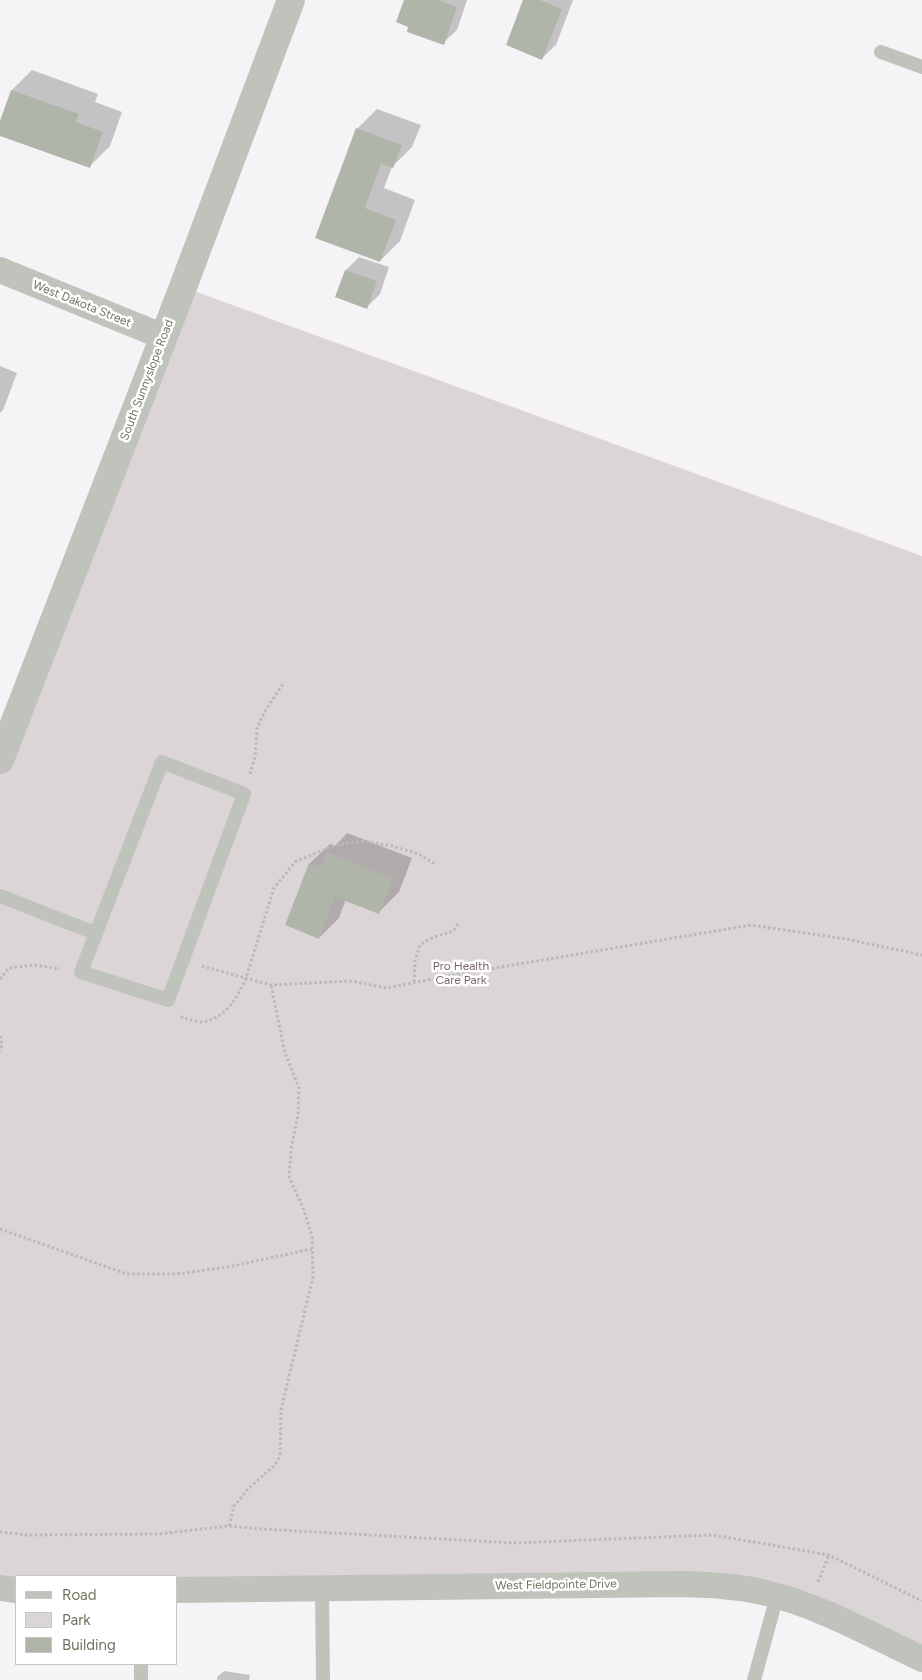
<!DOCTYPE html>
<style>
body{margin:0}
#map{position:relative;width:922px;height:1680px;overflow:hidden;background:#f6f3f6;font-family:Figtree,sans-serif}
canvas{display:block}
.legend{position:absolute;left:15px;top:1575px;width:162px;height:90px;box-sizing:border-box;background:#fff;border:1px solid #c5c8bf;margin:0;padding:6px 9px;list-style:none;font-size:15px;color:#6d765f}
.legend li{display:flex;align-items:center;gap:10px;height:25px}
.legend b{width:25px;border:1px solid #c5c8bf}
</style>
<div id="map">
<canvas width="922" height="1680"></canvas>
<ul class="legend">
<li><b style="height:6px;background:#c0c3bb"></b>Road</li>
<li><b style="height:14px;background:#dcd5d8"></b>Park</li>
<li><b style="height:14px;background:#b0b5aa"></b>Building</li>
</ul>
</div>
<script>
const context = document.querySelector('canvas').getContext('2d');
context.lineJoin = 'round';
function paint(path, color) {
  context.fillStyle = color;
  context.fill(path, 'evenodd');
}
function trace(path, color, width, dash) {
  context.strokeStyle = color;
  context.lineWidth = width;
  context.lineCap = dash ? 'butt' : 'round';
  context.setLineDash(dash || []);
  context.stroke(path);
}
function label(font, color, halo, rows, align = 'center') {
  context.font = font + ' Figtree,sans-serif';
  context.lineWidth = 5;
  context.setLineDash([]);
  context.textBaseline = 'middle';
  context.strokeStyle = halo;
  context.fillStyle = color;
  for (const [text, x, y, turn = 0] of rows) {
    context.save();
    context.translate(x, y);
    context.rotate((+turn || 0) * Math.PI / 180);
    context.textAlign = isNaN(turn) ? turn : align;
    if (halo) context.strokeText(text, 0, 0);
    context.fillText(text, 0, 0);
    context.restore();
  }
}
const green = new Path2D(`
 M183,287L922,556V1659L766,1593L176,1590V1576H16V1590L0,1588V760Z`);
const shadow = new Path2D(`
 M405,0H467L457,30L443,43L410,26Z
 M524,0H573L556,45L542,58Z
 M32,70L98,94L95,102L122,112L110,146L90,166L0,135V124L12,90Z
 M377,109L421,125L412,147L392,167L384,188L415,200L400,241L380,261L317,237L357,129Z
 M359,257L389,267L380,294L367,307L346,270Z
 M0,366L17,373L3,410L0,413Z
 M347,833L412,858L399,892L379,912L346,899L339,918L319,938L310,863L330,844L335,846Z
 M224,1671L250,1675L249,1680H217V1677Z`);
const building = new Path2D(`
 M404,0H437L457,7L444,45L407,32L408,27L396,22Z
 M523,0H540L562,9L542,60L506,45Z
 M11,90L79,114L76,122L103,132L90,168L0,136V121Z
 M356,128L402,145L393,168L381,164L365,208L396,220L380,262L315,238Z
 M345,270L377,281L367,309L335,297Z
 M327,852L393,878L379,914L335,897L319,939L285,925L309,863L321,867Z`);
const path = new Path2D(`
 M250,774L255,757L257,728L265,711L283,684
 M202,966L271,985L352,981L386,988L454,975L751,925L846,939L922,955
 M0,979L9,968L33,965L60,969
 M414,982L415,961L420,945C424,943 429,939 434,937C444,933 454,935 458,923
 M181,1016L183,1018C189,1019 197,1022 203,1022C226,1018 237,998 246,978L274,888L295,862L335,845L364,841L392,846L419,854L435,864
 M0,1036L2,1044L0,1052
 M0,1229L127,1274H176L228,1267L312,1249
 M229,1526L234,1506L248,1489L275,1465L280,1456L281,1410L313,1277L312,1237L304,1210L289,1177L291,1149L298,1115L299,1088L285,1053L271,985
 M0,1532L28,1535L158,1534L229,1526L263,1529L513,1543L713,1535L829,1555L922,1601
 M818,1582L829,1555`);
const service = new Path2D(`
 M881,52L922,67
 M162,762L244,794L168,1000L81,972Z
 M0,896L95,933
 M322,1588L323,1680
 M141,1664V1680
 M754,1680L777,1596`);
const minor = new Path2D(`
 M0,270L164,337
 M0,1588L16,1590
 M176,1590L682,1584C710,1585 738,1586 766,1593C821,1606 871,1635 922,1659`);
const tertiary = new Path2D(`
 M0,760L183,287L291,0`);
const streetNames = [
 ["West Dakota Street",82,304,22],
 ["South Sunnyslope Road",147,380,-69],
 ["West Fieldpointe Drive",556,1585,-1]
];
const parkNames = [
 ["Pro Health",461,966],
 ["Care Park",461,980]
];
paint(green, '#dcd5d8');
paint(shadow, '#0003');
paint(building, '#b0b5aa');
trace(path, '#b8bab4', 3, [2.5, 2.5]);
trace(service, '#c0c3bb', 14);
trace(minor, '#c0c3bb', 26);
trace(tertiary, '#c0c3bb', 28);
label('12px', '#6d765f', '#fff', streetNames);
label('12px', '#79666b', '#fff', parkNames);
</script>
